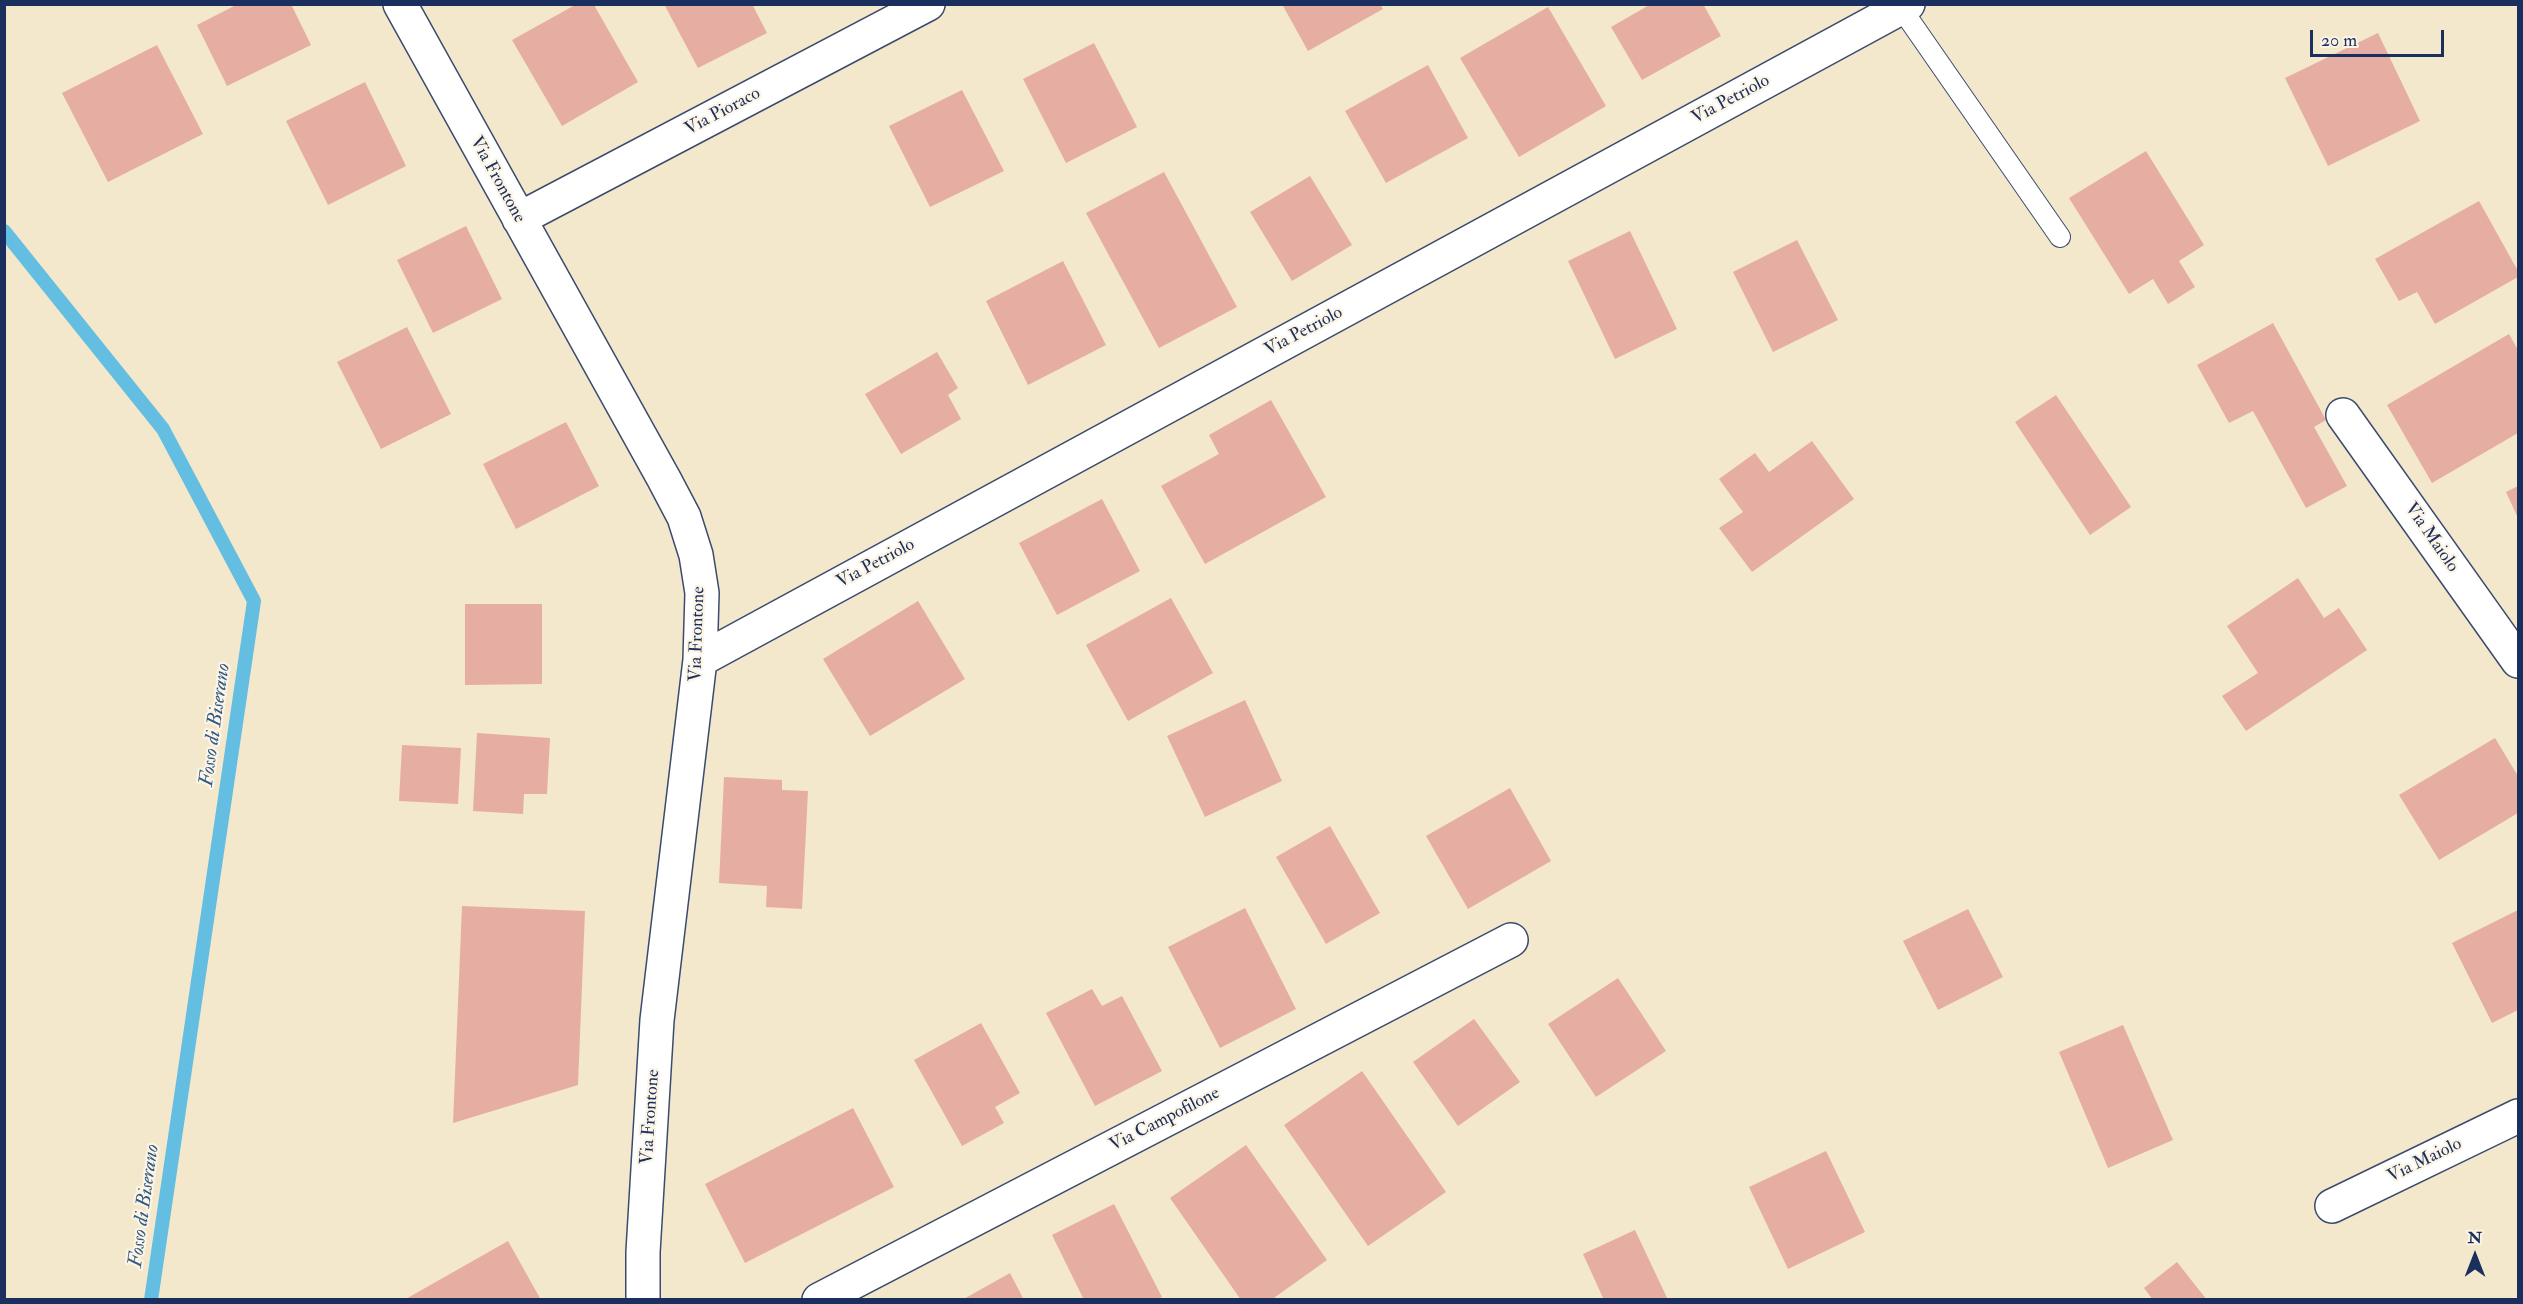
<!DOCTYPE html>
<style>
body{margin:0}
#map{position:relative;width:2523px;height:1304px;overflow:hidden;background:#f3e7cc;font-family:"IM FELL Double Pica",serif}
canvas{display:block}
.frame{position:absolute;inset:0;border:6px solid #1b2f5e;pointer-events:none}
.north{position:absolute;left:2445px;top:1226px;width:60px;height:60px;-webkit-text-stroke:4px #fcf5e5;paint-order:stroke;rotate:0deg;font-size:16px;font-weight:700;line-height:24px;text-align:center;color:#1b2f5e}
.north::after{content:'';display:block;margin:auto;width:21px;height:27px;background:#1b2f5e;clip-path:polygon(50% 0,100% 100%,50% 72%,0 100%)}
.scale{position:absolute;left:2310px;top:30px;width:134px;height:27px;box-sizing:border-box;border:3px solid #1b2f5e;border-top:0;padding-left:8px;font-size:18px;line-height:21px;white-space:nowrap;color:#1b2f5e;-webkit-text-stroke:4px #fcf5e5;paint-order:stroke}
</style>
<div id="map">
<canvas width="2523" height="1304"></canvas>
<div class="frame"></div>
<div class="north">N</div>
<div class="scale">20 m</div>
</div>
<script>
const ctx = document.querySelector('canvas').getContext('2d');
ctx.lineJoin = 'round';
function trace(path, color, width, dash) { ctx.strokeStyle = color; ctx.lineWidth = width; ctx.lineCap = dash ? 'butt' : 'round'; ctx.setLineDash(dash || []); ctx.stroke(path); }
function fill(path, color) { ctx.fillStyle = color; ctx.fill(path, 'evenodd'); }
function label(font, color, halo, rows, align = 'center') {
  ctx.font = font + ' "IM FELL Double Pica",serif'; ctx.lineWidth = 4.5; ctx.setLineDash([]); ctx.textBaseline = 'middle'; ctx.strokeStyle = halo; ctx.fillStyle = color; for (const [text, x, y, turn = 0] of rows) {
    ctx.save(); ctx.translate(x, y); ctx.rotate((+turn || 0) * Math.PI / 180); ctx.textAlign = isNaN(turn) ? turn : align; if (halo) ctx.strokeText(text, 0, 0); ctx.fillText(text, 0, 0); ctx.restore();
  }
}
const stream = new Path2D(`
 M4,231L163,429L254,601L151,1300`);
const building = new Path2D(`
 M238,4H291L311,45L227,86L197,25Z
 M664,4H752L767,33L698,68Z
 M1282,4H1380L1383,9L1308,51Z
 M1651,4H1703L1721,36L1642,80L1611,27Z
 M575,5H594L638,82L562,126L512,40Z
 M1548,7L1606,106L1519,157L1460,58Z
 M2378,33L2420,121L2328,166L2285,78Z
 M1094,43L1137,127L1066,163L1023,79Z
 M157,45L203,134L108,182L62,93Z
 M1428,65L1468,138L1386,183L1345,111Z
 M365,82L406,166L328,205L286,121Z
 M962,90L1004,171L930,207L889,126Z
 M2146,151L2204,245L2179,261L2195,287L2168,304L2153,279L2129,294L2069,198Z
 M1164,172L1237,307L1159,348L1086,213Z
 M1310,176L1352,245L1292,281L1250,212Z
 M2479,201L2518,271V277L2435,324L2417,292L2399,301L2375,259Z
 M466,226L502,299L433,333L397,260Z
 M1630,231L1677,329L1615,359L1568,261Z
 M1797,240L1838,320L1773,352L1733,272Z
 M1063,261L1106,345L1028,385L986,301Z
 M2273,323L2326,420L2314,427L2347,486L2306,508L2253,411L2229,423L2197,365Z
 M407,327L451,414L381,449L337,362Z
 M2509,334L2518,350V433L2432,483L2387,405Z
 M937,352L958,388L948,395L961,419L901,454L865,394Z
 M2056,395L2131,507L2090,535L2015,422Z
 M1271,400L1326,497L1205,564L1161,486L1219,454L1209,435Z
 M566,422L599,486L516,529L483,464Z
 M1812,441L1854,499L1752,572L1719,528L1743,512L1719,479L1755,453L1769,472Z
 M2518,486V518L2506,492Z
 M1102,499L1140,571L1057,615L1019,543Z
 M2298,578L2324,618L2339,608L2367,650L2246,731L2222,696L2258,673L2227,626Z
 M1171,598L1213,673L1128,721L1086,645Z
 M918,601L965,679L870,736L823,659Z
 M465,604H542V684L465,685Z
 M1245,700L1282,781L1205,817L1167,736Z
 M477,733L550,738L547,794H524L523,814L473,811Z
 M2495,738L2518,776V813L2439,860L2399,795Z
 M402,745L461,748L458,804L399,801Z
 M724,777L782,780V790L808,791L802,909L766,907L767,886L719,883Z
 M1510,788L1551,861L1468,909L1426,836Z
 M1330,826L1380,913L1326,944L1276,857Z
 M462,906L585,911L578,1085L453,1123Z
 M1245,908L1296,1009L1220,1048L1168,947Z
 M1968,909L2003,977L1938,1010L1903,941Z
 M2518,910V1010L2492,1023L2452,943Z
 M1618,978L1666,1051L1596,1097L1548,1024Z
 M1092,989L1102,1006L1122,996L1162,1071L1095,1106L1046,1013Z
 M1474,1019L1520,1082L1458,1126L1413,1062Z
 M981,1023L1020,1093L995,1107L1004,1123L962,1146L914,1060Z
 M2123,1025L2173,1140L2108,1168L2059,1052Z
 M1362,1071L1446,1192L1368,1246L1284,1125Z
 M853,1108L894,1187L745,1263L705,1184Z
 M1246,1145L1327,1260L1271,1300H1241L1170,1198Z
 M1826,1151L1865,1232L1788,1269L1749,1187Z
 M1114,1204L1162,1297L1157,1300H1084L1052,1235Z
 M1635,1230L1668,1300H1604L1583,1254Z
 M508,1241L541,1300H404Z
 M2177,1262L2207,1300H2153L2144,1288Z
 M1010,1273L1024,1300H962Z`);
const service = new Path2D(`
 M1901,8L2060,237`);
const minor = new Path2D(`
 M400,4L664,479L684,517L696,555L702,593L700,660L657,1020L643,1252V1300
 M519,219L928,4
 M2343,415L2518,661
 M700,660L1908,4
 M2332,1206L2518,1116
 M819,1300L1511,940`);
const streetNames = [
 ["Via Petriolo",1731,100,-28],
 ["Via Pioraco",723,112,-28],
 ["Via Frontone",497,180,61],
 ["Via Petriolo",1304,332,-28],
 ["Via Maiolo",2431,538,55],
 ["Via Petriolo",876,564,-28],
 ["Via Frontone",698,634,-88],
 ["Via Frontone",651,1117,-86],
 ["Via Campofilone",1165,1120,-27],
 ["Via Maiolo",2425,1161,-26]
];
const waterNames = [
 ["Fosso di Biserano",216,725,-82],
 ["Fosso di Biserano",145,1206,-82]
];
trace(stream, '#63bee1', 14);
fill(building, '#e6aea2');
trace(service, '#3b4b6e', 22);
trace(minor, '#3b4b6e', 36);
trace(service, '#fff', 20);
trace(minor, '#fff', 33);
label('18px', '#1b2f5e', '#fcf5e5', streetNames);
label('italic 20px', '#315a85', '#fcf5e5', waterNames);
</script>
